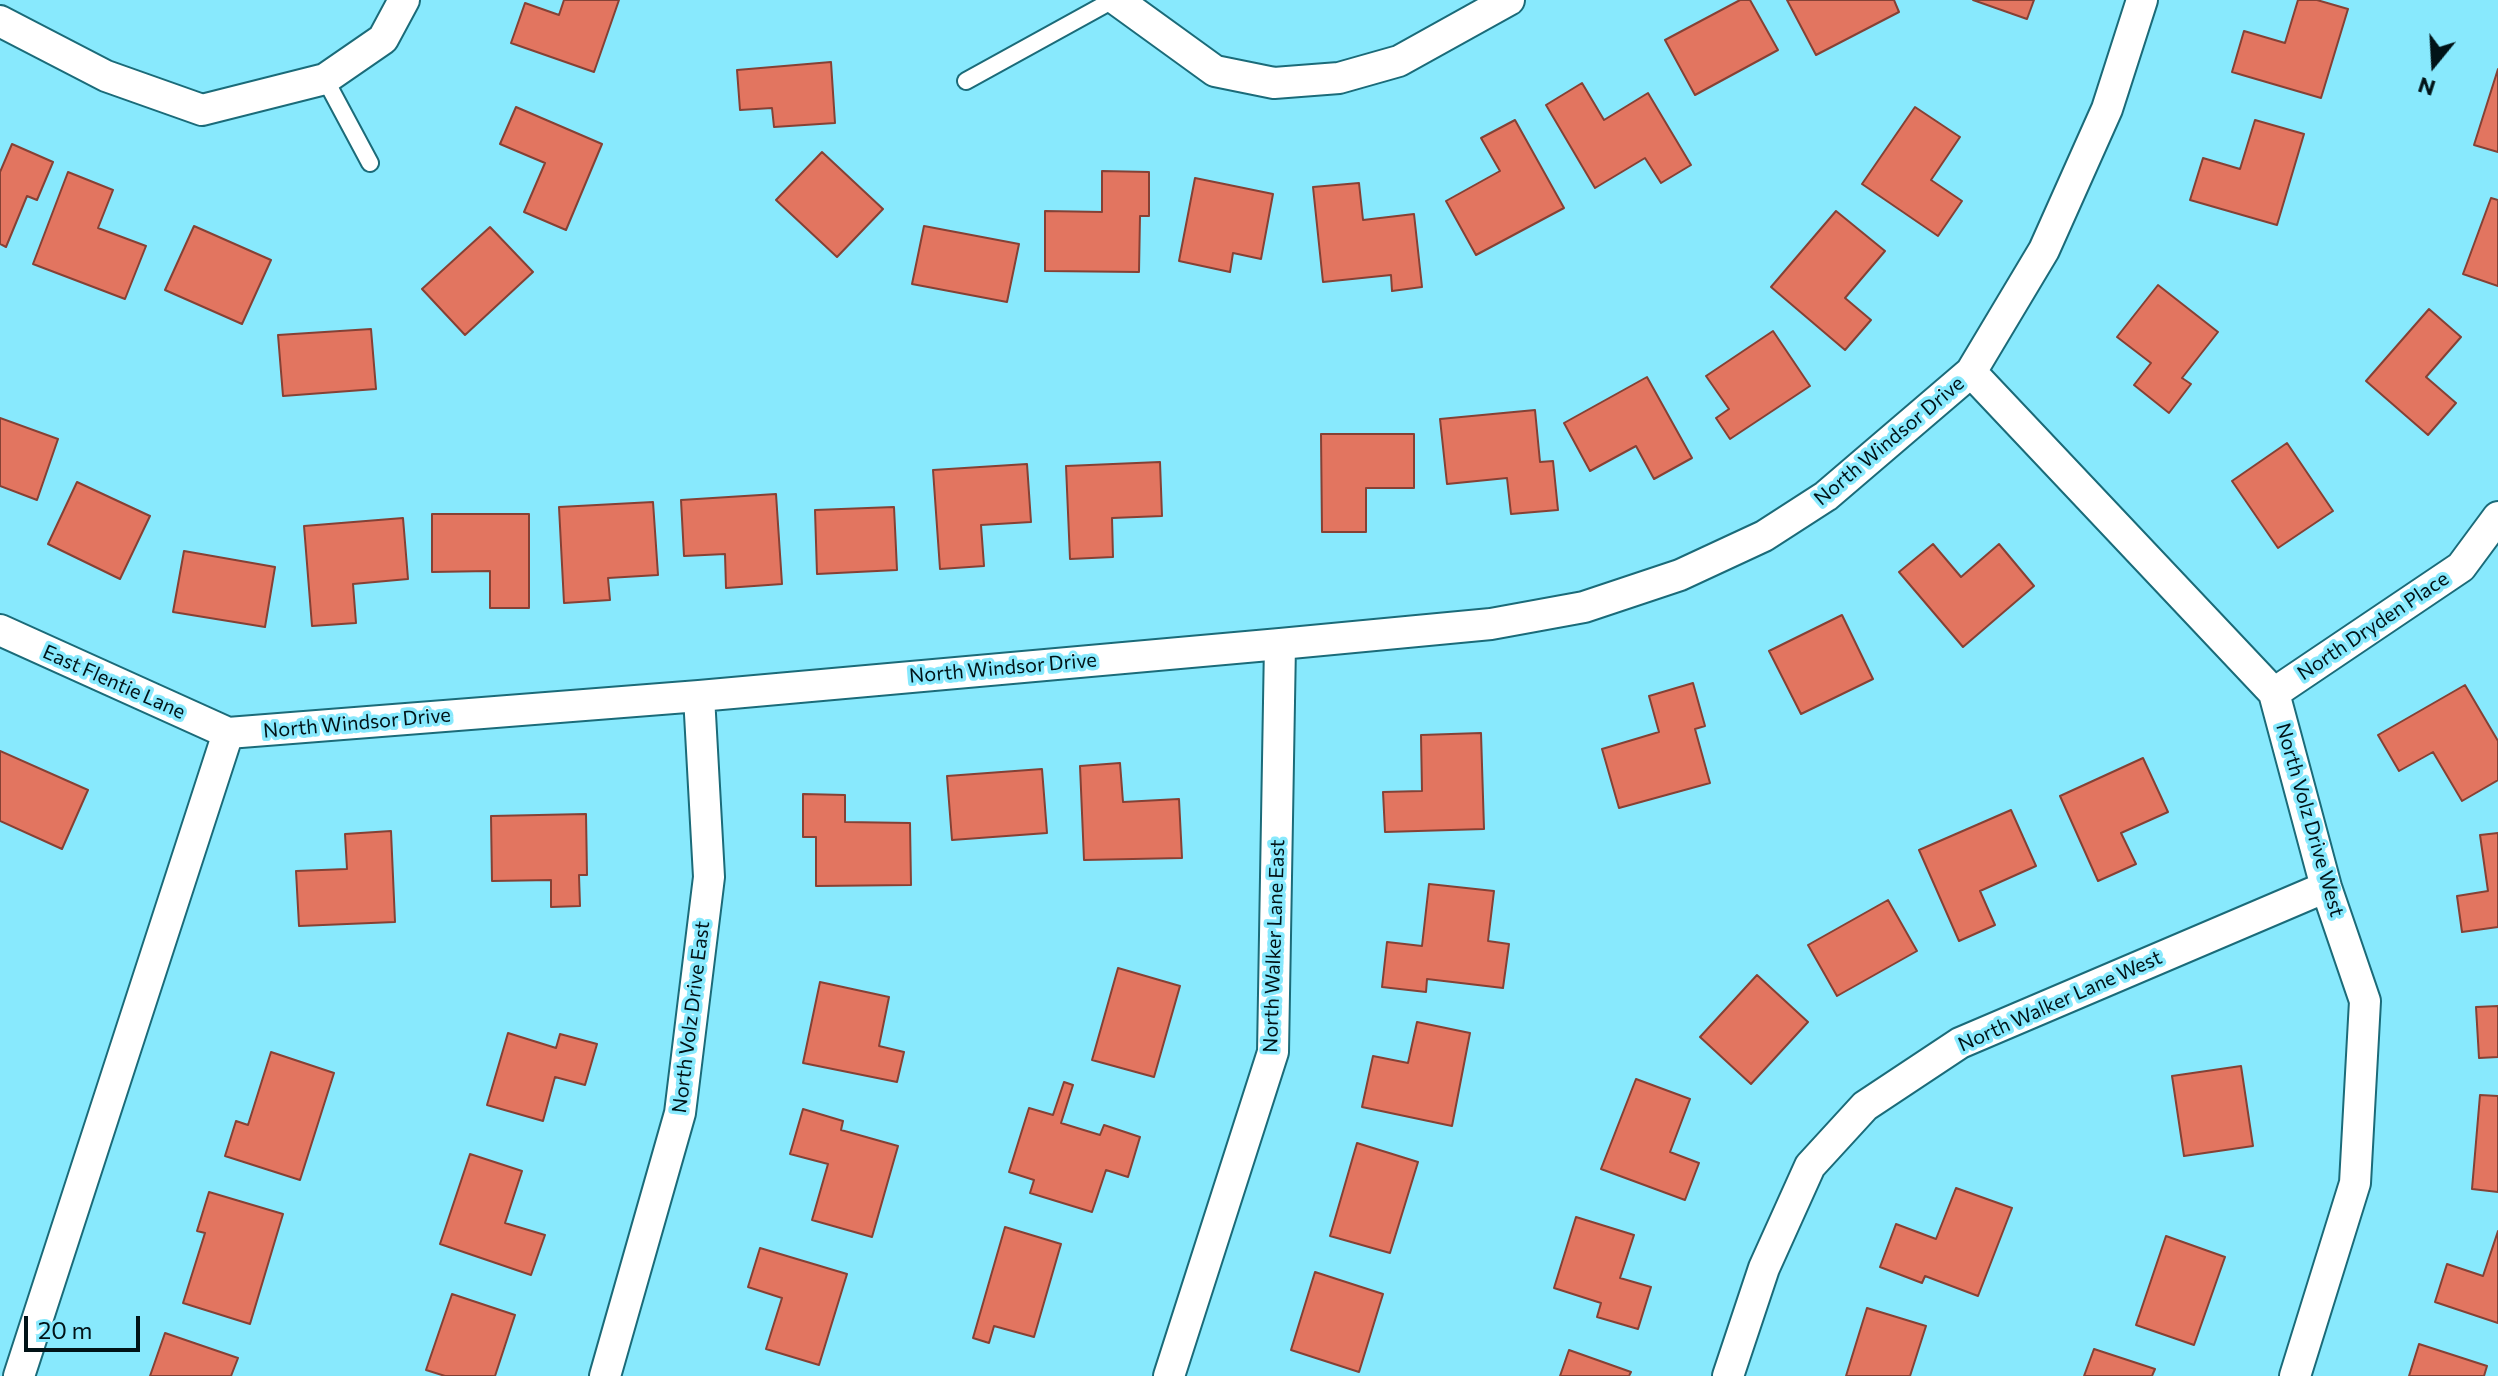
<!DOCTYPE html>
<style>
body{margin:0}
#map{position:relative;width:2498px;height:1376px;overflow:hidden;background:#88e9fd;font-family:Commissioner,sans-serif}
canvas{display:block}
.north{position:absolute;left:2394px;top:24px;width:80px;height:80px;-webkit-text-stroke:6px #88e9fd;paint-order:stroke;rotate:198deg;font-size:22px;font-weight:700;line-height:32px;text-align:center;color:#011317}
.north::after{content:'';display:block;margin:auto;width:28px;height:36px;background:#011317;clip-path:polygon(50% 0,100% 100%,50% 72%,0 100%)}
.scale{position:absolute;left:24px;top:1316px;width:116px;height:36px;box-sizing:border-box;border:4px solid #011317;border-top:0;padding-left:10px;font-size:24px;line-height:28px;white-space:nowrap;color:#011317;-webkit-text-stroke:6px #88e9fd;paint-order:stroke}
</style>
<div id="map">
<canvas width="2498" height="1376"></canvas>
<div class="north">N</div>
<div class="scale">20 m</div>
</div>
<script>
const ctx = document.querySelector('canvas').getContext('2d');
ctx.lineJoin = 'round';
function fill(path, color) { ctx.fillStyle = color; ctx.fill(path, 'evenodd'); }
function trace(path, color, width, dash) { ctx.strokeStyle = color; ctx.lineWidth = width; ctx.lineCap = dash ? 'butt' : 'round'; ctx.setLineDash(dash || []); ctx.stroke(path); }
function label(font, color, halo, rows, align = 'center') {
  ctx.font = font + ' Commissioner,sans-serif'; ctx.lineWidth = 7; ctx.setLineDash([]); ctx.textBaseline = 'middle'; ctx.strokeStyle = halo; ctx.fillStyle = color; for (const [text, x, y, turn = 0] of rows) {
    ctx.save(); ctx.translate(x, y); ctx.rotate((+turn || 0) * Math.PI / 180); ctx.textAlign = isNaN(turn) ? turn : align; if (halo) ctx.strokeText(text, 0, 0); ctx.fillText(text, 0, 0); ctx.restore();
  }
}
const building = new Path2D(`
 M564,0H619L594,72L511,43L525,3L559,15Z
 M1740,0H1750L1778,50L1695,95L1665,40Z
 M1787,0H1894L1899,12L1816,55Z
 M1973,0H2034L2027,19Z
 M2298,0H2317L2348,9L2321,98L2232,72L2244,31L2285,43Z
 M831,62L835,123L774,127L772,108L740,110L737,70Z
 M2498,69V152L2474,145Z
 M1582,83L1604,120L1648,93L1691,165L1661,183L1645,158L1595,188L1546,105Z
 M516,107L602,144L566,230L524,212L545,163L500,144Z
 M1915,107L1960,137L1931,180L1962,201L1938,236L1862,184Z
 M1515,120L1564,208L1476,255L1446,201L1500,171L1481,138Z
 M2255,120L2304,134L2277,225L2190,200L2203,158L2240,169Z
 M12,144L53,162L37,200L27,196L6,247L0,244V172Z
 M822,152L883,209L837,257L776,200Z
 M1102,171L1149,172V216H1140L1139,272L1045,271V211L1102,212Z
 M68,172L113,190L98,228L146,246L125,299L33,264Z
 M1195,178L1273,194L1261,259L1233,253L1230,272L1179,261Z
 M1359,183L1363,220L1414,214L1422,287L1392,291L1391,275L1323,282L1313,187Z
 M2491,198L2498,200V286L2463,274Z
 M1836,211L1885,251L1845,298L1871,320L1845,350L1771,287Z
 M194,226L271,260L242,324L165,290Z
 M924,226L1019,244L1007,302L912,284Z
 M490,227L533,272L465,335L422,289Z
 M2158,285L2218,332L2182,378L2191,384L2169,413L2134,385L2151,363L2117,337Z
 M2429,309L2461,337L2426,377L2456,403L2428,435L2366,381Z
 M371,329L376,389L283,396L278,335Z
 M1773,331L1810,386L1730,439L1716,418L1729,409L1706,376Z
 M1647,377L1692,458L1654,479L1636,446L1590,471L1564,423Z
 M1535,410L1540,462L1553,461L1558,510L1511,514L1507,478L1447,484L1440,419Z
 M0,418L58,439L37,500L0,486Z
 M1321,434H1414V488H1366V532H1322Z
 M2287,443L2333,511L2278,548L2232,481Z
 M1160,462L1162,516L1112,518L1113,557L1070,559L1066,466Z
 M1027,464L1031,522L981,525L984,566L940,569L933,470Z
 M77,482L150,516L120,579L48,544Z
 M776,494L782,584L726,588L725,554L684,556L681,500Z
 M653,502L658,575L608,578L610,600L564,603L559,507Z
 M894,507L897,570L817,574L815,510Z
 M432,514H529V608H490V571L432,572Z
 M403,518L408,579L353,584L356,623L312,626L304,526Z
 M1933,544L1961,577L1999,544L2034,586L1963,647L1899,572Z
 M184,551L275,567L265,627L173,612Z
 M1842,615L1873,679L1801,714L1769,651Z
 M1693,683L1705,726L1695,729L1710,783L1619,808L1602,749L1659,732L1649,696Z
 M2465,685L2498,741V780L2462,801L2433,752L2399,771L2378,735Z
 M1481,733L1484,829L1385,832L1383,792L1422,791L1421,735Z
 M0,751L88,790L62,849L0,821Z
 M2143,758L2168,812L2121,833L2136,864L2098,881L2060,796Z
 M1120,763L1123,802L1179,799L1182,858L1084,860L1080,766Z
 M1042,769L1047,833L952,840L947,776Z
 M803,794L845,795V822L910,823L911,885L816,886V837H803Z
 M2011,810L2036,866L1980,891L1995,925L1959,941L1919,850Z
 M586,814L587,875H579L580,906L551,907V880L492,881L491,816Z
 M391,831L395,922L299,926L296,871L347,869L345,834Z
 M2498,833V927L2462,932L2457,896L2488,891L2480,835Z
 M1429,884L1494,891L1488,941L1509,944L1503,988L1427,979L1426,992L1382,987L1387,942L1422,946Z
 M1888,900L1917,951L1837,996L1808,945Z
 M1118,968L1180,986L1154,1077L1092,1060Z
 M1757,975L1808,1022L1751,1084L1700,1037Z
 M820,982L889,997L879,1046L904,1052L897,1082L803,1063Z
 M2498,1006V1057L2479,1058L2476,1007Z
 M1417,1022L1470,1033L1452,1126L1362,1107L1373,1056L1408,1063Z
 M508,1033L556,1048L560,1034L597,1044L585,1085L555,1077L543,1121L487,1105Z
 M271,1052L334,1073L300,1180L225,1156L236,1121L248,1125Z
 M2241,1066L2253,1146L2184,1156L2172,1076Z
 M1636,1079L1690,1099L1670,1152L1699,1163L1685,1200L1601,1169Z
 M1064,1082L1073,1085L1061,1123L1100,1135L1104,1125L1140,1137L1128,1177L1106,1170L1092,1212L1030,1193L1034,1180L1009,1172L1029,1108L1053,1115Z
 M2480,1095L2498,1096V1192L2472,1189Z
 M803,1109L843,1121L841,1130L898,1146L872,1237L812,1220L828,1164L790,1154Z
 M1357,1143L1418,1162L1390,1253L1330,1236Z
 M470,1154L522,1171L505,1223L545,1235L531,1275L440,1244Z
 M1956,1188L2012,1208L1978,1296L1925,1276L1922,1283L1880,1267L1896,1224L1936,1239Z
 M209,1192L283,1214L250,1324L183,1303L205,1233L197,1231Z
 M1576,1217L1634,1235L1620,1278L1651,1287L1638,1329L1597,1317L1601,1303L1554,1288Z
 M1005,1227L1061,1244L1034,1337L994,1326L989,1343L973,1338Z
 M2498,1231V1323L2435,1302L2447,1264L2483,1276Z
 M2166,1236L2225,1257L2194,1345L2136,1325Z
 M760,1248L847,1274L819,1365L766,1349L782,1298L748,1287Z
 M1315,1272L1383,1294L1359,1372L1291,1350Z
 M452,1294L515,1315L495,1376H445L426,1370Z
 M1867,1308L1926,1326L1910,1376H1846Z
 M165,1333L238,1358L231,1376H150Z
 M2419,1344L2487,1366L2484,1376H2409Z
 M2094,1349L2155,1369L2152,1376H2084Z
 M1569,1350L1631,1372L1629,1376H1560Z`);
const service = new Path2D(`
 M325,79L370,163
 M966,81L1113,0`);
const minor = new Path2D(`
 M1117,0L1215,71L1274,83L1339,78L1399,61L1509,0
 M0,21L106,76L202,110L325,79L383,39L404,0
 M1971,372L2274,693L2326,887L2365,1001L2355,1183L2295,1376
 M0,630L228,733L699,696L1280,644L1491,624L1584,607L1680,575L1764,536L1826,496L1971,372L2044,250L2107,109L2142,0
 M2274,693L2461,567L2498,517
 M19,1376L228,733
 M605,1376L680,1113L709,877L699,696
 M1169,1376L1273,1052L1280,644
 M1728,1376L1764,1268L1810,1166L1865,1106L1960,1043L2326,887`);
const streetNames = [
 ["North Windsor Drive",1889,441,-40],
 ["North Dryden Place",2373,626,-34],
 ["North Windsor Drive",1003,668,-5],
 ["East Flentie Lane",114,682,24],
 ["North Windsor Drive",357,723,-5],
 ["North Volz Drive West",2310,820,74],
 ["North Walker Lane East",1274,946,-88],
 ["North Walker Lane West",2060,1001,-24],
 ["North Volz Drive East",691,1017,-83]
];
fill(building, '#e27560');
trace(building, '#854135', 2);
trace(service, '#1b6b79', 20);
trace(minor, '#1b6b79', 34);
trace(service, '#fff', 16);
trace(minor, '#fff', 30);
label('20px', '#011317', '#88e9fd', streetNames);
</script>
